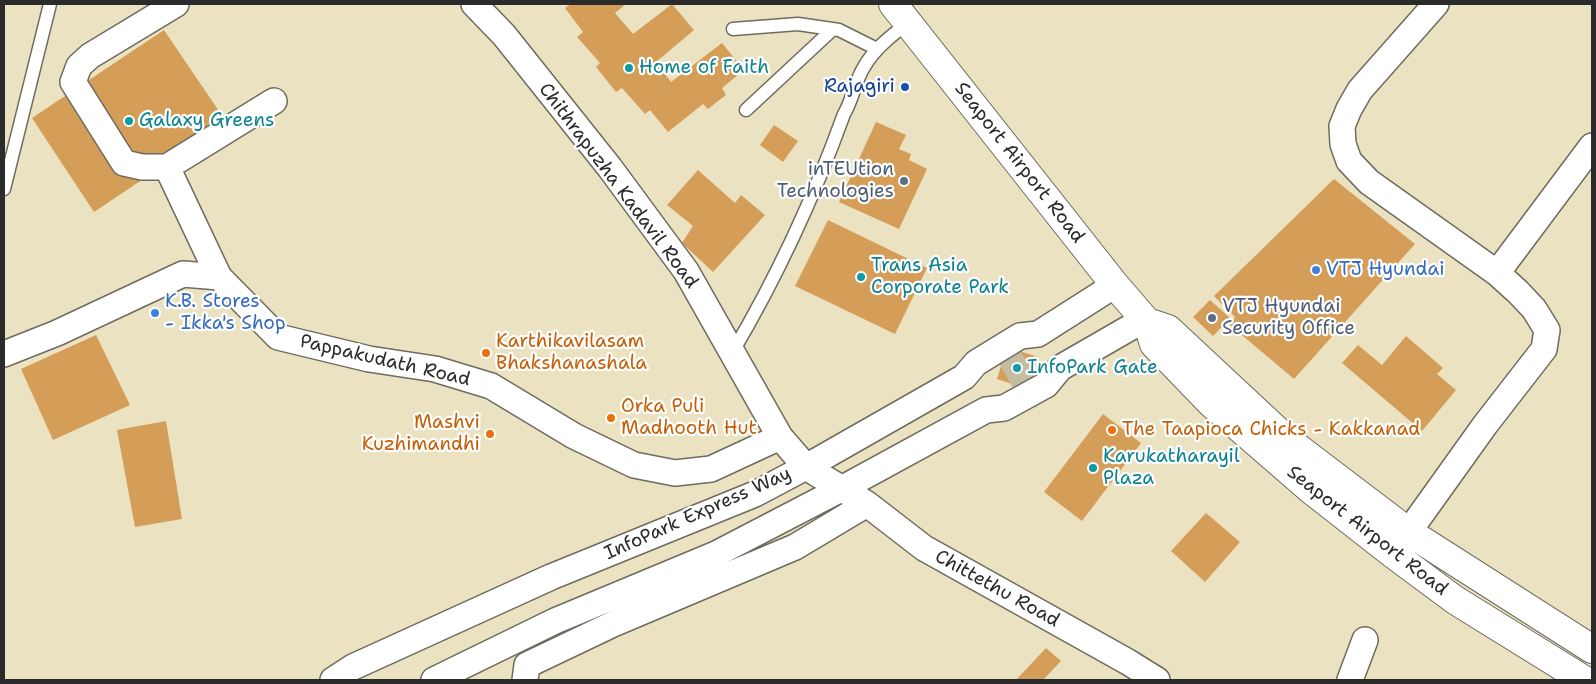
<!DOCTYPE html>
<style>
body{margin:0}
#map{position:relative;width:1596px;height:684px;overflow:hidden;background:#eae2c0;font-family:"Shantell Sans",sans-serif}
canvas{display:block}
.frame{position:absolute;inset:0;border:5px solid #2b2b2b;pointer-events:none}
</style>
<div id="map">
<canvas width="1596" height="684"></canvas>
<div class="frame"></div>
</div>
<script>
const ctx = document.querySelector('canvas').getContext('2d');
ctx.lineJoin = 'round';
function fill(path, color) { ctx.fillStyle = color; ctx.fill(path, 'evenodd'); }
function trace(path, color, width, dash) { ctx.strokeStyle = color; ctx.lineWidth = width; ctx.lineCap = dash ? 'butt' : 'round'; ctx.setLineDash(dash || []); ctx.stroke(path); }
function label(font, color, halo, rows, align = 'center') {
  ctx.font = font + ' "Shantell Sans",sans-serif'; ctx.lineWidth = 4.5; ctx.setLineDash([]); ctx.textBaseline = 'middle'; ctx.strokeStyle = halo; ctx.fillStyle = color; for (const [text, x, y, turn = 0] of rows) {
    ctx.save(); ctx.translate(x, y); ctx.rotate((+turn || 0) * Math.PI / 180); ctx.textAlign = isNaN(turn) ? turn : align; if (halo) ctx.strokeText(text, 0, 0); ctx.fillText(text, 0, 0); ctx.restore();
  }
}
const building = new Path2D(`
 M571,4H626L615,13L633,34L672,4L694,30L656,62L671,82L722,43L744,70L722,88L726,95L708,109L703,104L668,132L650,110L645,114L622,88L616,92L596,67L600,63L577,37L583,32L565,8Z
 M164,30L227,123L94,212L32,118Z
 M876,122L906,135L899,149L911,154L909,160L927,169L899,229L839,202Z
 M774,125L798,141L783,162L760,145Z
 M698,170L735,203L741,195L765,215L713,272L682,243L693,226L667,205Z
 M1334,179L1415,244L1294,379L1230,325L1235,317L1214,296Z
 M828,220L927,268L895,334L795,286Z
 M1210,300L1230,318L1213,336L1193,317Z
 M96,335L130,405L53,440L21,369Z
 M1406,336L1443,368L1437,374L1456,390L1422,431L1342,363L1358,345L1382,365Z
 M1007,347L1038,357L1028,389L997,379Z
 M1103,414L1141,443L1082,521L1044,492Z
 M166,421L182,519L135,527L117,430Z
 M1206,513L1240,542L1205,582L1171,551Z
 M1046,648L1061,661L1043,680H1016Z`);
const streetTunnel = new Path2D(`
 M1000,365L1027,350
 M1012,386L1038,371`);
const lane = new Path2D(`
 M733,29L798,24L839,30L877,49
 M746,110L833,29
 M4,189L50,4
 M732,353C777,277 814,197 844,114C853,99 855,81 864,67C874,49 892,35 908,23`);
const street = new Path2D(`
 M176,4L90,56L79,66L73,82L124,163L142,167H167L219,277
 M474,4L504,35L610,168L686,271L780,437L806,467L867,504L924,548L1128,662L1157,680
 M167,167L274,101
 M1497,273L1592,146
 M4,354L57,333L183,274L219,277L278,337L369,359L435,369L491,386L574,436L634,465L675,473L711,469L780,437
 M1397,548L1485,425L1544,349L1547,330L1534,309L1518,292L1497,273L1369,182L1349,161L1343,144L1342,126L1349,109L1360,90L1436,4
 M333,680L353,667L551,577L755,494L806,467L964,377L976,363L1020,336L1038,334L1115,285
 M434,680L555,621L716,554L843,488L986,410L1004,408L1046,385L1060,368L1145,319
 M525,680L527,665L613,624L795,547L867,504
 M1350,680L1365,640`);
const primary = new Path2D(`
 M893,4L1115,285L1147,322L1154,344L1212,404L1310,489L1393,554L1455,600L1584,680
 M1147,322L1168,329L1286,439L1407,531L1592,649`);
const markers = [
 [629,68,5,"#0f9aa8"],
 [905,87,5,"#1a4fb4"],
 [129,121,5,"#0f9aa8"],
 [904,181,5,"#5c6f8a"],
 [1316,270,5,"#3f7fe0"],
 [861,277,5,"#0f9aa8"],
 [155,313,5,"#3f7fe0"],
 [1212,318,5,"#5c6f8a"],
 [486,353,5,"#e8710a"],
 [1017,368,5,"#0f9aa8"],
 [611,418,5,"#e8710a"],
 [1112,430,5,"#e8710a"],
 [490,434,5,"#e8710a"],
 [1093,468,5,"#0f9aa8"]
];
const cultureNames = [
 ["Home of Faith",639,68],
 ["Galaxy Greens",139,121],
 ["Trans Asia",871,266],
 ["Corporate Park",871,288],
 ["InfoPark Gate",1027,368],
 ["Karukatharayil",1103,457],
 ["Plaza",1103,479]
];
const transitNames = [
 ["Rajagiri",895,87]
];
const streetNames = [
 ["Seaport Airport Road",1019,163,52],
 ["Chithrapuzha Kadavil Road",618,186,53],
 ["Pappakudath Road",385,361,13],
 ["InfoPark Express Way",698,514,-24],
 ["Seaport Airport Road",1367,531,38],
 ["Chittethu Road",997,589,29]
];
const serviceNames = [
 ["inTEUtion",894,170],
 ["Technologies",894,192],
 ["VTJ Hyundai",1222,307,"left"],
 ["Security Office",1222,329,"left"]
];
const shopNames = [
 ["VTJ Hyundai",1326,270],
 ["K.B. Stores",165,302],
 ["- Ikka's Shop",165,324]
];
const foodNames = [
 ["Karthikavilasam",496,342],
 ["Bhakshanashala",496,364],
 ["Orka Puli",621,407],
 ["Madhooth Hut",621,429],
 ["Mashvi",480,423,"right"],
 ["Kuzhimandhi",480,445,"right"],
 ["The Taapioca Chicks - Kakkanad",1122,430]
];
fill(building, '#d59e58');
trace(streetTunnel, '#c4bda2', 25, [25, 12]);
trace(lane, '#6e6b5f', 15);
trace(street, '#6e6b5f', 28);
trace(primary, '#6e6b5f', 30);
trace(lane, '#fff', 12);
trace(street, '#fff', 25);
trace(primary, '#fff', 28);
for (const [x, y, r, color] of markers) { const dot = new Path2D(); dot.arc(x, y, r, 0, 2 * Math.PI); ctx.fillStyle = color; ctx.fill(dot); trace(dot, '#fff', 2); }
label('19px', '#0d838f', '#fff', cultureNames, 'left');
label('19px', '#164399', '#fff', transitNames, 'right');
label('19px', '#2b2b2b', '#fff', streetNames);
label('19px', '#4e5e75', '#fff', serviceNames, 'right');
label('19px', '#366cbe', '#fff', shopNames, 'left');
label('19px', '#c56008', '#fff', foodNames, 'left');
</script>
